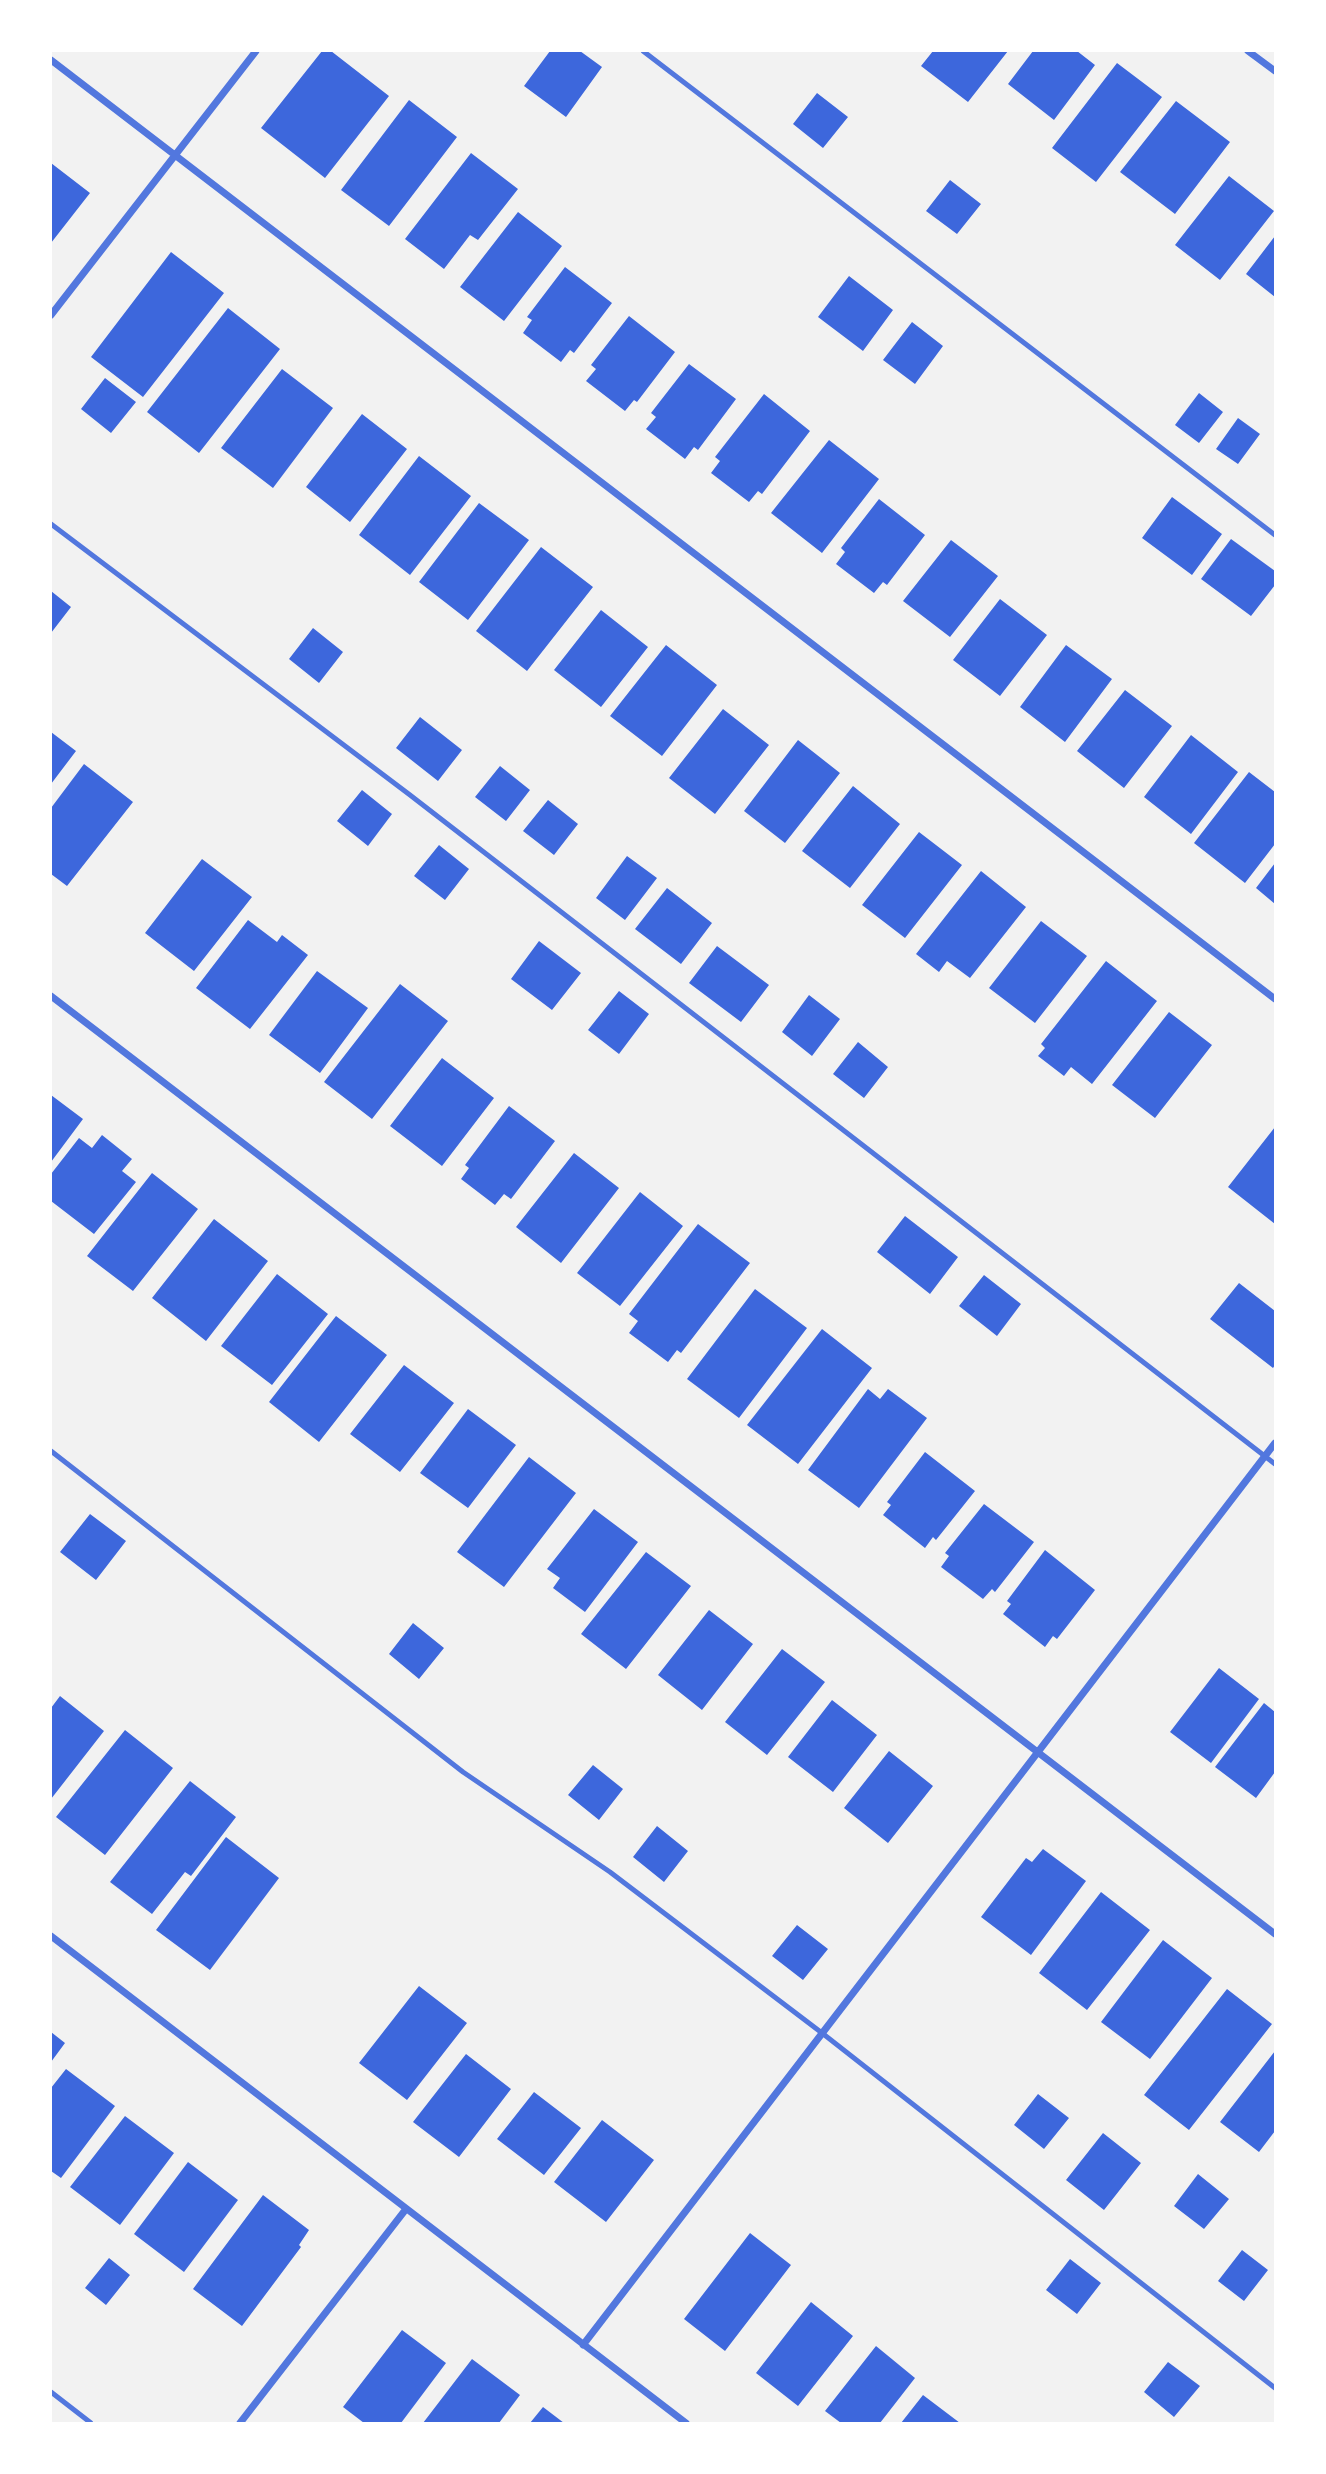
<!DOCTYPE html>
<style>
body{margin:0}
#map{position:relative;width:1326px;height:2474px;overflow:hidden;background:#f2f2f2;font-family:Quicksand,sans-serif}
canvas{display:block}
.frame{position:absolute;inset:0;border:52px solid #fff;pointer-events:none}
</style>
<div id="map">
<canvas width="1326" height="2474"></canvas>
<div class="frame"></div>
</div>
<script>
const ctx = document.querySelector('canvas').getContext('2d');
ctx.lineJoin = 'round';
function fill(path, color) { ctx.fillStyle = color; ctx.fill(path, 'evenodd'); }
function trace(path, color, width, dash) { ctx.strokeStyle = color; ctx.lineWidth = width; ctx.lineCap = dash ? 'butt' : 'round'; ctx.setLineDash(dash || []); ctx.stroke(path); }
const building = new Path2D(`
 M322,51H331L389,96L325,178L261,128Z
 M550,51H580L602,67L566,117L524,86Z
 M933,51H1008L968,102L921,66Z
 M1033,51H1077L1095,65L1054,120L1008,84Z
 M1117,63L1162,97L1096,182L1052,148Z
 M817,93L848,117L823,148L793,124Z
 M409,100L457,137L389,226L341,190Z
 M1176,101L1230,142L1175,214L1120,172Z
 M471,153L518,189L478,240L470,235L444,269L405,239Z
 M51,163L90,193L51,243Z
 M1229,176L1274,211L1220,280L1175,245Z
 M950,180L981,204L957,234L926,211Z
 M518,212L562,246L504,321L460,287Z
 M1275,236V297L1246,274Z
 M171,252L224,293L143,397L91,357Z
 M565,267L612,303L574,353L570,350L561,362L523,333L532,320L527,317Z
 M849,276L893,310L863,351L818,317Z
 M228,308L280,349L199,453L147,412Z
 M629,316L675,352L637,402L634,400L625,411L586,381L596,369L591,365Z
 M912,322L943,346L915,384L883,360Z
 M689,364L736,399L698,450L694,447L685,459L646,429L656,417L651,413Z
 M282,369L333,408L273,488L221,448Z
 M105,378L136,402L111,433L81,409Z
 M1199,393L1223,412L1199,443L1175,425Z
 M764,394L810,431L762,494L758,491L749,502L711,473L720,461L715,457Z
 M362,414L407,449L350,522L306,487Z
 M1238,418L1260,434L1238,464L1216,449Z
 M829,440L879,479L822,553L771,513Z
 M419,456L471,496L410,575L359,535Z
 M1172,497L1222,534L1192,575L1142,538Z
 M879,499L925,535L887,585L883,582L874,593L836,564L845,552L841,548Z
 M479,503L529,540L468,620L419,582Z
 M1231,539L1275,571V585L1251,616L1201,579Z
 M951,540L998,576L950,637L903,601Z
 M541,547L593,587L527,671L476,631Z
 M51,591L71,607L51,633Z
 M1000,599L1047,635L1000,696L953,660Z
 M601,610L648,647L601,707L554,670Z
 M313,628L343,652L319,683L289,659Z
 M666,645L717,685L662,756L610,716Z
 M1066,645L1112,679L1065,742L1020,707Z
 M1125,690L1172,726L1124,788L1077,751Z
 M723,709L769,745L715,814L669,778Z
 M420,717L462,750L438,781L396,748Z
 M51,732L76,751L51,784Z
 M1191,735L1238,772L1191,834L1144,797Z
 M798,740L840,773L785,843L744,811Z
 M84,764L133,802L67,886L51,874V808Z
 M500,766L530,790L506,821L475,797Z
 M1249,772L1275,792V844L1245,883L1194,843Z
 M853,786L900,824L850,888L802,851Z
 M362,790L392,814L368,846L337,821Z
 M548,800L578,824L554,855L523,831Z
 M919,832L962,865L905,938L862,905Z
 M439,845L469,869L445,900L414,876Z
 M627,856L657,878L625,920L596,898Z
 M202,859L252,897L194,971L145,933Z
 M1275,863V904L1256,888Z
 M981,871L1026,907L970,978L947,961L939,972L916,954Z
 M667,888L712,923L681,964L635,929Z
 M248,920L277,942L282,935L308,955L250,1029L196,988Z
 M1041,921L1087,956L1035,1023L989,988Z
 M539,941L581,973L552,1010L511,979Z
 M717,946L769,985L741,1022L689,983Z
 M1106,961L1157,1001L1092,1084L1071,1067L1064,1076L1038,1056L1045,1048L1041,1044Z
 M317,971L368,1008L320,1073L269,1035Z
 M400,984L448,1021L372,1119L324,1082Z
 M619,991L649,1014L619,1054L588,1030Z
 M809,995L840,1019L812,1056L782,1032Z
 M1169,1012L1212,1045L1155,1118L1112,1085Z
 M858,1042L888,1067L864,1098L833,1074Z
 M442,1058L494,1098L442,1166L390,1126Z
 M51,1095L83,1119L51,1162Z
 M509,1106L555,1141L511,1199L504,1194L495,1205L461,1179L469,1168L465,1165Z
 M1275,1127V1224L1228,1187Z
 M102,1135L132,1159L122,1171L136,1182L94,1234L51,1201V1174L79,1138L92,1148Z
 M574,1153L619,1188L561,1263L516,1227Z
 M152,1173L198,1209L133,1291L87,1256Z
 M640,1192L683,1226L620,1306L577,1273Z
 M905,1216L958,1257L930,1294L877,1252Z
 M214,1219L268,1261L206,1341L152,1298Z
 M698,1224L750,1263L681,1353L677,1350L668,1362L629,1333L638,1321L629,1314Z
 M277,1274L328,1314L272,1385L221,1346Z
 M984,1275L1021,1304L997,1336L959,1306Z
 M1239,1283L1275,1311V1365L1273,1368L1210,1319Z
 M755,1289L807,1328L739,1418L687,1379Z
 M336,1316L387,1355L319,1442L269,1402Z
 M822,1329L872,1368L798,1464L747,1425Z
 M404,1365L454,1403L400,1472L350,1434Z
 M868,1389L880,1399L888,1389L927,1418L859,1508L808,1470Z
 M468,1409L516,1445L468,1508L420,1473Z
 M925,1452L975,1491L936,1540L933,1537L925,1548L883,1515L891,1505L887,1502Z
 M529,1457L576,1493L504,1587L457,1552Z
 M984,1504L1034,1542L995,1592L992,1589L983,1599L941,1567L949,1556L945,1553Z
 M594,1509L638,1542L585,1612L553,1588L560,1578L547,1569Z
 M90,1514L126,1541L96,1580L60,1552Z
 M1045,1550L1095,1590L1057,1639L1053,1636L1045,1647L1003,1614L1011,1604L1007,1601Z
 M646,1552L691,1586L626,1669L581,1634Z
 M709,1610L753,1644L702,1710L658,1675Z
 M413,1623L444,1648L419,1679L389,1654Z
 M782,1649L825,1682L767,1755L725,1722Z
 M1219,1668L1259,1699L1211,1763L1170,1732Z
 M60,1696L104,1731L51,1799V1708Z
 M832,1700L877,1735L833,1792L788,1757Z
 M1264,1703L1275,1712V1772L1256,1798L1215,1767Z
 M125,1730L173,1768L105,1855L56,1817Z
 M889,1751L933,1786L888,1843L844,1808Z
 M593,1765L623,1789L599,1820L568,1795Z
 M190,1781L236,1817L191,1876L185,1872L152,1914L110,1882Z
 M657,1826L688,1851L664,1882L633,1857Z
 M226,1837L279,1878L210,1970L156,1930Z
 M1043,1849L1086,1881L1031,1955L981,1917L1026,1858L1032,1862Z
 M1101,1892L1150,1930L1087,2010L1039,1973Z
 M797,1925L828,1949L803,1980L772,1956Z
 M1163,1940L1212,1978L1150,2059L1101,2022Z
 M419,1986L467,2023L407,2100L359,2063Z
 M1227,1989L1272,2024L1189,2130L1144,2095Z
 M51,2032L65,2043L51,2062Z
 M1275,2051V2131L1259,2152L1220,2122Z
 M466,2054L511,2089L459,2157L413,2122Z
 M66,2069L115,2106L61,2178L51,2171V2088Z
 M534,2092L581,2128L544,2175L497,2139Z
 M1038,2094L1069,2118L1044,2149L1014,2125Z
 M125,2116L174,2153L120,2225L70,2187Z
 M602,2120L654,2160L606,2222L554,2182Z
 M1103,2133L1141,2163L1104,2210L1066,2180Z
 M188,2162L238,2200L184,2272L134,2234Z
 M1198,2174L1229,2199L1204,2229L1174,2206Z
 M263,2195L309,2230L299,2245L301,2247L242,2326L193,2289Z
 M750,2233L791,2265L725,2351L684,2319Z
 M1242,2250L1268,2270L1244,2301L1218,2281Z
 M109,2258L130,2275L106,2305L85,2288Z
 M1070,2259L1101,2283L1077,2314L1046,2290Z
 M811,2302L853,2336L798,2406L756,2373Z
 M402,2330L446,2363L401,2423H364L343,2407Z
 M876,2346L915,2378L880,2423H841L825,2411Z
 M472,2359L520,2395L499,2423H423Z
 M1168,2362L1200,2386L1174,2417L1144,2392Z
 M923,2395L960,2423H901Z
 M543,2407L564,2423H530Z`);
const service = new Path2D(`
 M643,51L1275,535
 M51,524L410,795L1275,1464
 M51,1451L463,1772L610,1872L822,2033L1275,2388
 M51,2392L91,2423`);
const minor = new Path2D(`
 M1248,51L1275,71
 M51,60L1275,999
 M51,315L256,51
 M51,996L1275,1934
 M51,1936L686,2423
 M583,2345L1275,1443
 M240,2423L406,2209`);
fill(building, '#3d67dc');
trace(service, '#5277de', 5);
trace(minor, '#5277de', 7);
</script>
